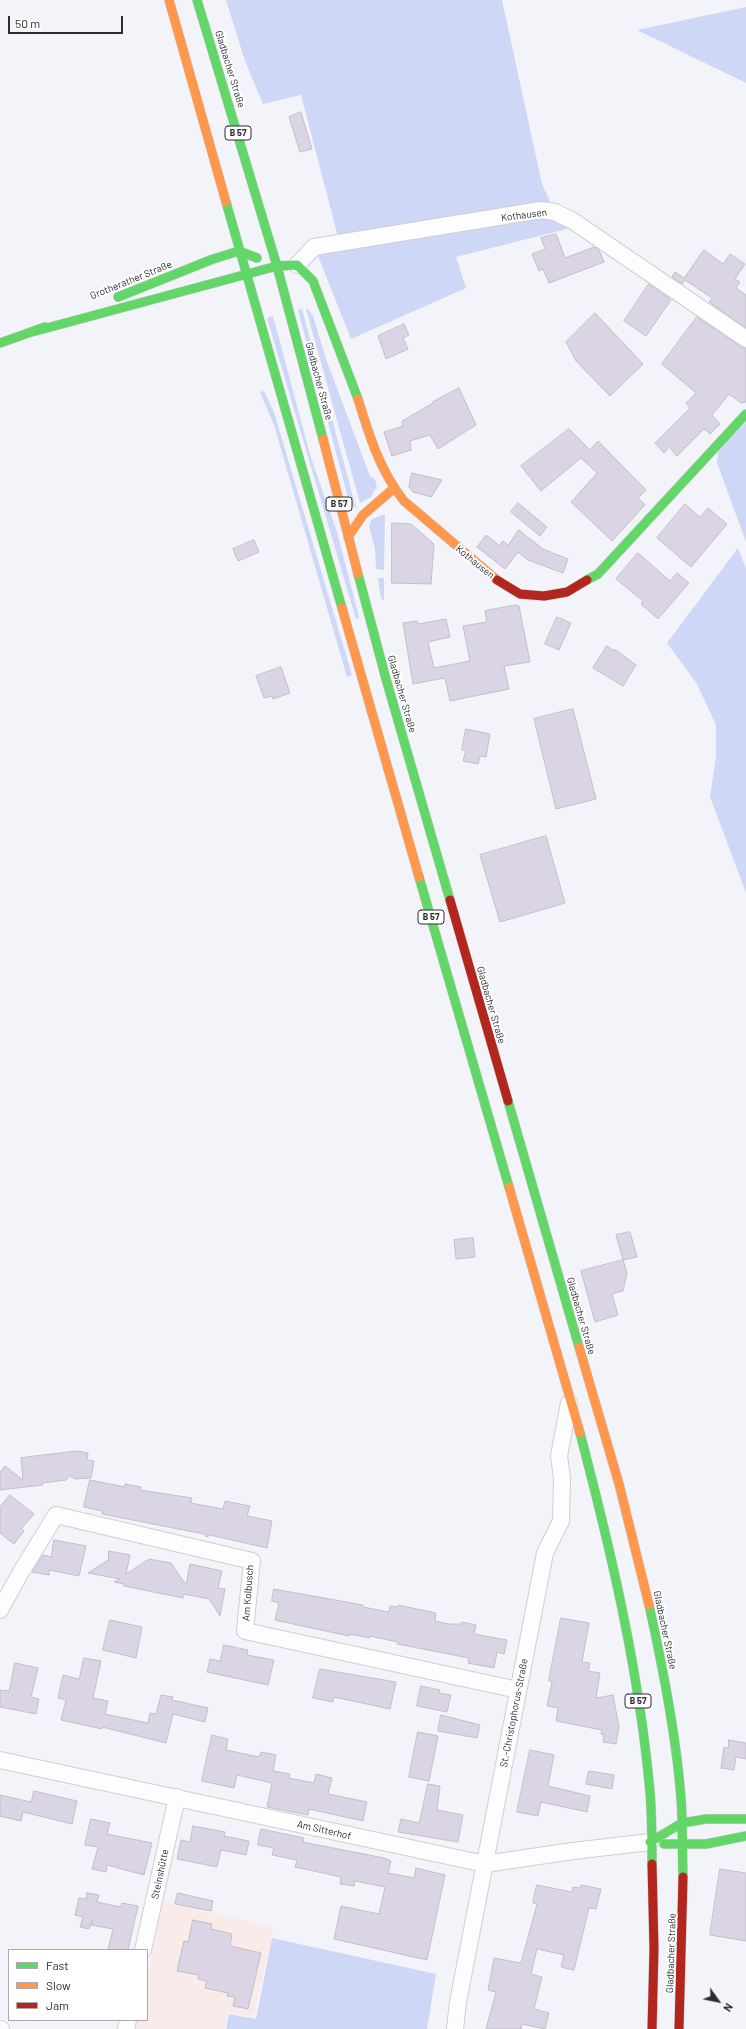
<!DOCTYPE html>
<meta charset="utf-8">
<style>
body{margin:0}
#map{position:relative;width:746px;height:2029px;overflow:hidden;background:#f3f4fa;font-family:Barlow,sans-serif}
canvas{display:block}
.legend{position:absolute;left:8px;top:1949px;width:140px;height:72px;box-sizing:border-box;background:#fff;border:1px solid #ababad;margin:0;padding:5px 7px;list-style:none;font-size:12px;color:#2c2d31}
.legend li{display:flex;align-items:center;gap:8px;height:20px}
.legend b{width:20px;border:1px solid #ababad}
.north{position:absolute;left:698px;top:1981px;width:40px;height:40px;-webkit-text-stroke:3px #fff;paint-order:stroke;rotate:123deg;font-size:11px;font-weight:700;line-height:16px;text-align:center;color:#2c2d31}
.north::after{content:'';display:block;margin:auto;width:14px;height:18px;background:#2c2d31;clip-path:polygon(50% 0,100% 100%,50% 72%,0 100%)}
.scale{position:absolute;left:8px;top:16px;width:115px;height:18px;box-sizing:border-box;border:2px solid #2c2d31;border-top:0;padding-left:5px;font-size:12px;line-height:14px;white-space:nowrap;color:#2c2d31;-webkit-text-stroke:3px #fff;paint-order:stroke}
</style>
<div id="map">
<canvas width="746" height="2029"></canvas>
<ul class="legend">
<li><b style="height:5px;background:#63d668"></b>Fast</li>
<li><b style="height:5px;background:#ff974d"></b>Slow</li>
<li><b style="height:5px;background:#b3261e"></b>Jam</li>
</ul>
<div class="north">N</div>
<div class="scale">50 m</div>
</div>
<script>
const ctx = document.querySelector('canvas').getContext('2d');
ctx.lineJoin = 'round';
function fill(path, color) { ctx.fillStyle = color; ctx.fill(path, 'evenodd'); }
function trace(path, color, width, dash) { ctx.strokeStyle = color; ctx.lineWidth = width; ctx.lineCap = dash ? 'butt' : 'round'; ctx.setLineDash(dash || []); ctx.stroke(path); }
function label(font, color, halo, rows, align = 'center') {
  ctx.font = font + ' Barlow,sans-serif'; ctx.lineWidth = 4; ctx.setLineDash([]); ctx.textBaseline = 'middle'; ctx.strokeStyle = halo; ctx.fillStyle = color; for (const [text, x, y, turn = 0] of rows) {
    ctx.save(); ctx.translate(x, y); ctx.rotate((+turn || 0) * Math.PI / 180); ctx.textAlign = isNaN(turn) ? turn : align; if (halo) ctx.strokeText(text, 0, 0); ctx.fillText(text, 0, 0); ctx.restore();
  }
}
const education = new Path2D(`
 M163,1902L274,1927L253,2018L228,2012L224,2029H136L138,2020H147V1977Z`);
const green = new Path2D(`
 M226,0H502L542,184L550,201L552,217L574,227L456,257L466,288L351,339L312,241L338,237L301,95L263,104L245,61Z
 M746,7V83L637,30Z
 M307,308L313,316L326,359L370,476L375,480L377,486L371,497L360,503L306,309Z
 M302,309L355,504L357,508L350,505L298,310Z
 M273,316L311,458L337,532L359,617L358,619H356L267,318Z
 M264,391L274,412L352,675L347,677L274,425L260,392Z
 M746,422V542L717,463L718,451Z
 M385,514L384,570L376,569L375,549L369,526L372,519Z
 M738,548L746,569V893L710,797L716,756V725L697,684L667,643Z
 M378,578H384V600L381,599Z
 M272,1938L436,1974L427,2029H226L229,2014L256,2019Z`);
const building = new Path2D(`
 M301,112L312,149L300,152L289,117Z
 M556,234L565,258L594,247L599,250L604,262L549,283L543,269L539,271L532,254L545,249L541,238Z
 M704,250L723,264L730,254L745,264L735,279L740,282L736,288L746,295V328L709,302L712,298L685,280L682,284L672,277L675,272L684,278Z
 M649,284L671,300L646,336L624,321Z
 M595,313L643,364L610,396L576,361L566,342Z
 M697,317L741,347L746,348V402L741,403L729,394L712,415L720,424L710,434L704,429L677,456L669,447L664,453L655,443L690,408L686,403L696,393L662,364Z
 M404,324L409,335L403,338L408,349L386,359L378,336Z
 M459,388L476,425L438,449L430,435L410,441L411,450L392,456L384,432L403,426L402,421L433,403V402Z
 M569,429L590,450L598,441L646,490L638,498L645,505L612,541L571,502L597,473L581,458L541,491L521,466Z
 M412,473L442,480L431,497L413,492L409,487Z
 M518,503L547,527L540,536L511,512Z
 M685,504L700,517L708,508L727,524L691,567L657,538Z
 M392,523L411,524L434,544L431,584L392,583Z
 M519,530L543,549L568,559L563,573L528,560L518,552L505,569L477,547L486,535L499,545L503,541L508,545Z
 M254,540L259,552L238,561L233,549Z
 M638,553L670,581L677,573L689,583L658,619L641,604L643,601L616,579Z
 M516,605L519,606L530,662L504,666L509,689L450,701L445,678L413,684L403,623L417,621L418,624L446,619L450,637L428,642L434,668L470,661L463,626L487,622L485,611Z
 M557,617L571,623L559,650L545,644Z
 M607,646L613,650H616L636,665L623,686L593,668Z
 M281,667L290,693L273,699L272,696L264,698L256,676Z
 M573,709L596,799L556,809L534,719Z
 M466,729L490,734L486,757L480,756L478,764L463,761L466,750H462Z
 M546,836L565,903L500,922L480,855Z
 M630,1232L637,1257L623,1260L616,1235Z
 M473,1238L475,1257L456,1259L454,1240Z
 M623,1260L627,1273L623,1291L612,1294L618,1315L595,1322L581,1271Z
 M78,1451L88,1453L87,1460L94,1461L91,1478L75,1479L70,1476L66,1480L42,1483L43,1485L0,1490V1472L5,1466L23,1480L21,1458Z
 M90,1480L125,1487V1484L141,1487L140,1490L192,1498L191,1503L223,1509L225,1501L250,1506L247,1516L272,1521L267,1548L210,1535L206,1537L204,1534L102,1514V1511L84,1507Z
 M10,1495L34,1514L21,1529L24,1531L14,1544L0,1533V1507Z
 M54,1540L86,1546L79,1576L49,1570V1575L32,1572L43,1555L51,1557Z
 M109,1551L130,1555L126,1574L149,1559L171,1563L186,1585L190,1564L222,1571L218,1588L225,1589L220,1616L209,1599L184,1594L183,1598L124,1586V1584L114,1582L120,1579L88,1573L108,1560Z
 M274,1589L363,1605V1607L389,1612L390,1606L397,1607L398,1605L436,1613L435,1621L448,1624H461L462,1622L476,1625L474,1634L507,1640L504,1654L497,1652L494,1668L468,1663L469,1658L397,1644L398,1642L370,1636V1638L349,1634V1636L279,1621L275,1620L279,1603L272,1601Z
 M561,1618L589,1623L582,1662L590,1663L588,1671L600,1673L596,1698L613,1695L619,1727L616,1744L603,1742L604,1735L601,1734L602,1730L556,1721L558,1708L547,1706L552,1682L549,1681Z
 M110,1620L142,1627L136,1658L103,1650Z
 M224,1645L248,1650L247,1655L274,1660L268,1685L207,1672L210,1659L220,1661Z
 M84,1658L101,1661L93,1698L108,1701L105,1714L148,1723L150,1713L156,1714L161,1695L173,1697L172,1700L208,1708L205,1722L173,1714L166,1743L102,1727V1729L61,1720L66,1700L58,1698L63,1675L79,1679Z
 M15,1663L38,1668L31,1697L39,1699L36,1714L0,1707V1690L9,1691Z
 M320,1669L396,1682L390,1709L334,1697L333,1702L313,1698Z
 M421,1686L440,1690L439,1693L451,1695L447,1712L417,1706Z
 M441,1715L480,1725L477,1738L438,1731Z
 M418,1732L438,1736L429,1781L409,1777Z
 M212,1735L228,1739L226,1750L259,1757L261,1752L276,1755L273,1771L290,1774L289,1778L314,1783L316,1774L332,1778L328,1794L367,1802L363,1821L309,1809L308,1815L267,1807L272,1783L237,1775L234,1788L202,1781Z
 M729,1740L746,1743V1759L736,1757L734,1770L721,1768L724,1747L728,1748Z
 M530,1750L554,1755L548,1786L590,1796L587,1812L541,1802L538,1816L517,1812Z
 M589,1771L614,1775L612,1789L586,1784Z
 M428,1784L440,1786L437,1810L463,1815L458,1842L398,1832L401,1819L419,1823Z
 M34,1791L77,1801L72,1824L23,1812L21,1821L0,1816V1795L31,1802Z
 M91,1819L110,1823L107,1834L152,1843L144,1875L107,1865L106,1872L92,1869L98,1847L85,1845Z
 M193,1826L225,1832L224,1836L249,1841L246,1855L221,1850L217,1867L177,1859L181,1840L190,1842Z
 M261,1829L304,1838L303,1842L384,1858L391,1861L388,1873L414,1878L416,1868L445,1875L427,1960L334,1939L341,1906L379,1914L385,1887L355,1881L354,1886L340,1884L341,1877L295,1867L297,1860L272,1855L274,1848L258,1845Z
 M720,1869L746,1873V1941L710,1935Z
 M537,1885L572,1892L573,1887L580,1888L581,1885L601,1889L596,1909L589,1908L574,1970L561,1967L564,1955L537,1949L531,1974L542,1977L534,2009L549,2013L545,2029L522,2024L521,2029H486L496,1992L488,1990L494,1958L521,1963L537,1904L533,1903Z
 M87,1893L99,1895L97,1902L121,1907L122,1903L138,1906L128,1950H108L113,1929L91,1925L93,1919L89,1929L80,1927L83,1917L75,1915L79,1898L86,1899Z
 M178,1893L213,1901L211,1911L175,1904Z
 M193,1920L212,1924L211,1929L232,1934L230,1946L261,1953L248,2009L233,2006L235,1997L227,1996L228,1993L205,1988L207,1981L198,1979L199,1975L177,1971L184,1941L188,1942Z`);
const street = new Path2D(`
 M297,265L314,247L541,210L555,212L573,221L746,339
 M0,1610L21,1572L56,1515L252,1561L245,1631L518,1690
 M0,1760L485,1864L573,1851L650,1842
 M143,1950L177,1797
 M0,2029H1
 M126,2029L128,2020
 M455,2029L458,2002L545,1553L561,1521L562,1479L559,1456L569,1403`);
const fast = new Path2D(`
 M197,0L277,266L323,439
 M226,202L342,608
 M118,297L213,259L239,251L257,258
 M32,332L277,266L297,265L313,281L358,399
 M0,343L45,327
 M358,574L386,679L450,900
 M587,580L598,574L746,414
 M419,877L509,1187
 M508,1101L579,1347
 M580,1433C611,1551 639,1670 650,1792C652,1816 652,1840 652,1864
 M649,1605C663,1668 676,1733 681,1798C683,1824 682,1851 683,1877
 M650,1842L682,1823L706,1819H746
 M664,1844H706L746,1836`);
const slow = new Path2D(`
 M169,0L226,202
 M358,399C369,435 380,471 404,501L497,580
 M323,439L358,574
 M348,537L363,515L393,489
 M342,608L419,877
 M509,1187L580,1433
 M579,1347L619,1484L649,1605`);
const jam = new Path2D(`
 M497,580L520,594L544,596L567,592L587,580
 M450,900L508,1101
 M652,2029L654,1949L652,1864
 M679,2029L683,1877`);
const shields = [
 [238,133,26],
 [339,504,26],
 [431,917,26],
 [638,1701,26]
];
const shieldNames = [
 ["B 57",238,133],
 ["B 57",339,504],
 ["B 57",431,917],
 ["B 57",638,1701]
];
const streetNames = [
 ["Gladbacher Straße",230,69,73],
 ["Kothausen",524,215,-7],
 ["Grotherather Straße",131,280,-22],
 ["Gladbacher Straße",319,381,75],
 ["Kothausen",475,562,39],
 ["Gladbacher Straße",402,694,74],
 ["Gladbacher Straße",491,1005,74],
 ["Gladbacher Straße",581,1316,74],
 ["Am Kolbusch",248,1593,-86],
 ["Gladbacher Straße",665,1630,78],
 ["St.-Christophorus-Straße",514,1713,-79],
 ["Am Sitterhof",324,1830,13],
 ["Steinshütte",160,1874,-78],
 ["Gladbacher Straße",671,1953,-88]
];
fill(education, '#f8ebea');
fill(green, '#cfd7f7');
fill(building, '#dad4e5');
trace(building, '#c0c0c5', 1);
trace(street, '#cecfd4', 18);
trace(fast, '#cecfd4', 10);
trace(slow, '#cecfd4', 10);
trace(jam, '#cecfd4', 10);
trace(street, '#fdfdfe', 16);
trace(fast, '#63d668', 9);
trace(slow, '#ff974d', 9);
trace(jam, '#b3261e', 9);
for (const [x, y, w] of shields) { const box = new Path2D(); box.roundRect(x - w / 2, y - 7, w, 14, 3); ctx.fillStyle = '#fff'; ctx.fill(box); trace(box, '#2c2d31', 1); }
label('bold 9px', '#2c2d31', null, shieldNames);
label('10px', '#2c2d31', '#fff', streetNames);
</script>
